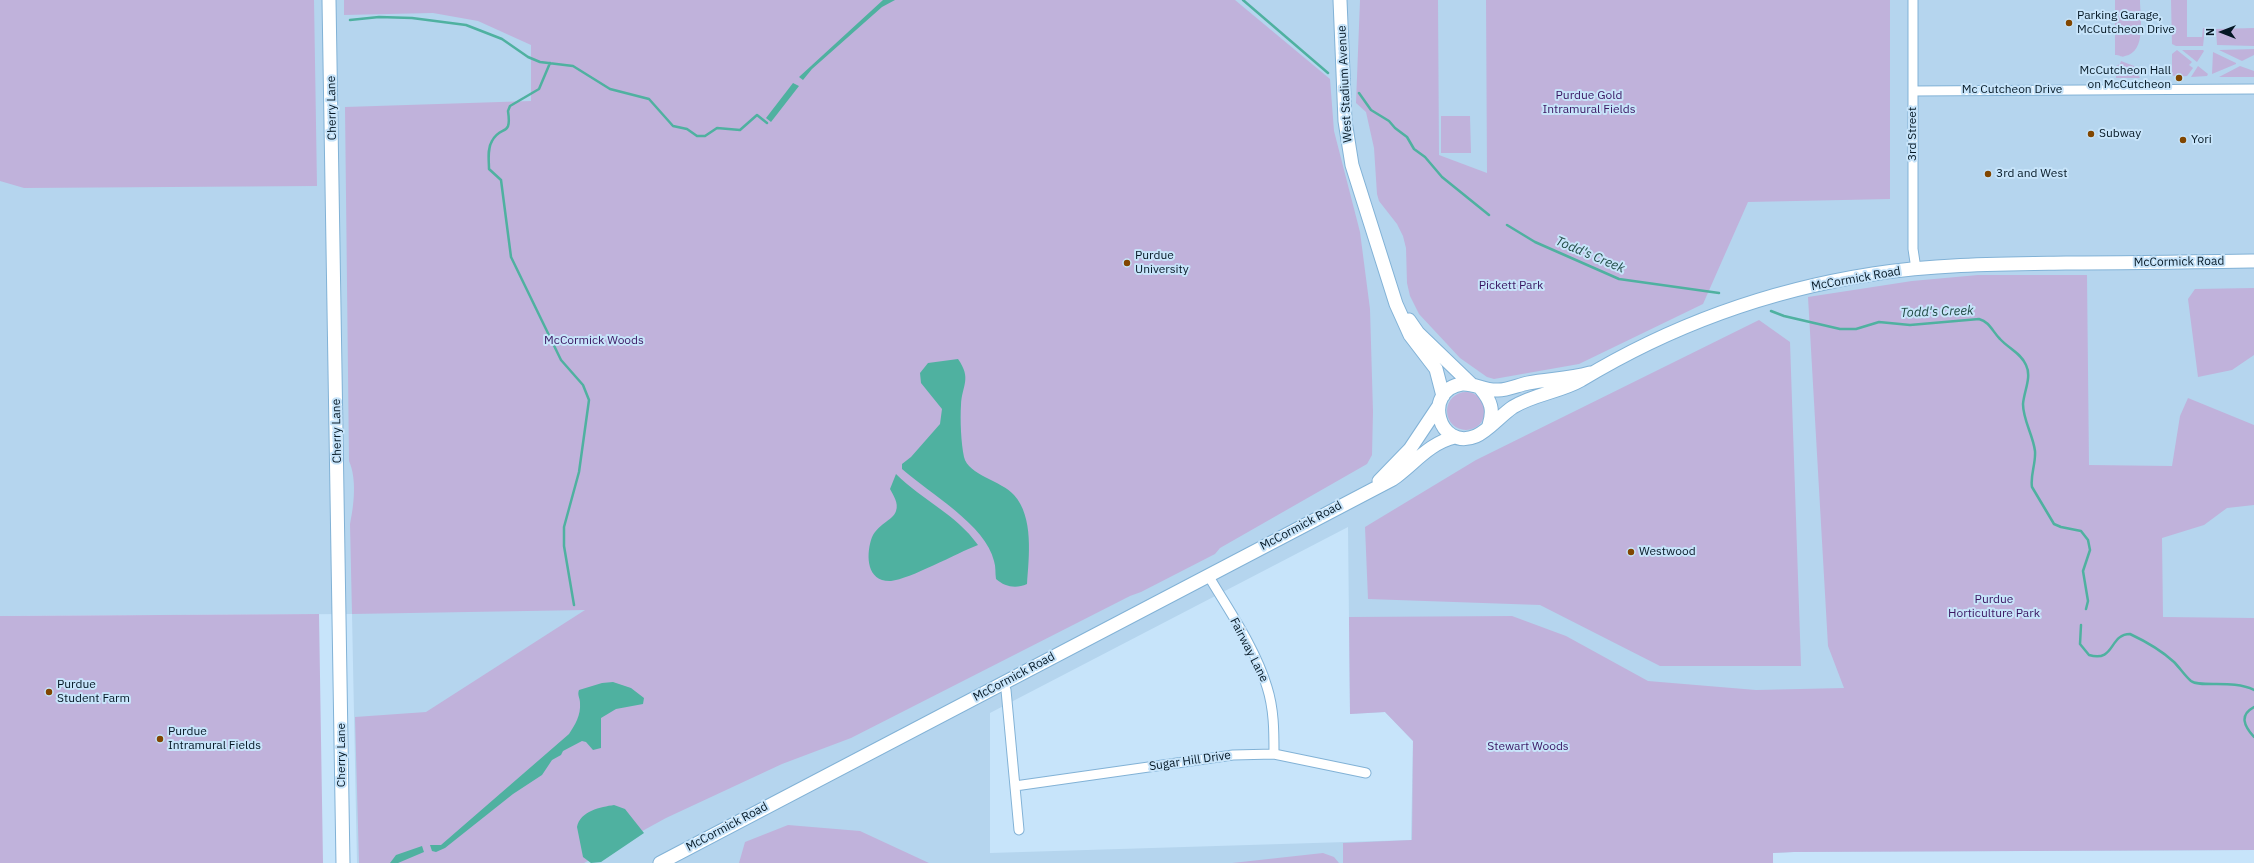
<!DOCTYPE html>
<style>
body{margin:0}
#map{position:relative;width:2254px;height:863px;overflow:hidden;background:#c7e4fa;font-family:"IBM Plex Sans",sans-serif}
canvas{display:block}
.north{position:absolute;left:2202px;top:12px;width:40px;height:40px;-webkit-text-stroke:3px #c7e4fa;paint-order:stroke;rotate:270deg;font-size:11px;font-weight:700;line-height:16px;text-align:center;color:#051825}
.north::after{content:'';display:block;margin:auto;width:14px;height:18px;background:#051825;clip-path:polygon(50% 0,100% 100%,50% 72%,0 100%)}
</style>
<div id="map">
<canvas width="2254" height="863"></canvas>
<div class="north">N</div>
</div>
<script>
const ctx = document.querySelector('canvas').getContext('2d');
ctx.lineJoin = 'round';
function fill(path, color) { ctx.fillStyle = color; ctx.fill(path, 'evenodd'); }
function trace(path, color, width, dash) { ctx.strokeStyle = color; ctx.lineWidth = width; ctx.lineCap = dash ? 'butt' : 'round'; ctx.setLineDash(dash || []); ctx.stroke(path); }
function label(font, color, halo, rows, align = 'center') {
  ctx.font = font + ' "IBM Plex Sans",sans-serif'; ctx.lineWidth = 4; ctx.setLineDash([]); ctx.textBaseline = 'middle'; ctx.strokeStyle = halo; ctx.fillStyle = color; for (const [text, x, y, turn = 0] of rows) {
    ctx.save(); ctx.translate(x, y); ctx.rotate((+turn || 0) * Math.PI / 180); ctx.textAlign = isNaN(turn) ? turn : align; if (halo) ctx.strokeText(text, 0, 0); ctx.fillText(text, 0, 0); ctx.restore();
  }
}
const built = new Path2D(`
 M0,0H2254V850L1794,852L1773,853V863H357L352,614L0,616ZM1348,527L1350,714L1385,712L1413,741L1411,840L990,853V713Z`);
const green = new Path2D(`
 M0,0H314L317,186L24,188L0,181Z
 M344,0H1235L1330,79L1334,131L1360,232L1370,309L1373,412L1372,455L1367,464L1220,548L1215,554L1141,592L1130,596L851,738L782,764L666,818L584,863H359L355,717L426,712L585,610L352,614L350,524C354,505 357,479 349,461L345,107L531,101V45L478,21L433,13L344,15Z
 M1360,0H1438L1439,155L1487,173L1486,0H1890V199L1748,202L1703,304L1579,364L1494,379L1487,377L1460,358L1419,314L1410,296L1407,283L1406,248L1403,236L1397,224L1379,201L1377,194L1374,148L1366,112L1356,103Z
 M2115,0H2140C2140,16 2147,52 2125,56C2121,58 2121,55 2115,55Z
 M2171,0H2187V37H2202L2203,28H2205L2203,46H2176L2172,44Z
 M2254,28V46L2217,45L2216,29Z
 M2254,49V55L2242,61L2219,50Z
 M2177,50L2192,62L2189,65L2193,68L2187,76L2176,77L2172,75V54Z
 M2182,50H2203L2204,51L2197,62Z
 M2213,52L2236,63V64L2212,74Z
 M2121,61L2134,66L2140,78H2116V66L2120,64Z
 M2198,66L2208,74L2207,76L2191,77Z
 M2240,66L2254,71V77H2219Z
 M1441,116H1470L1471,153H1441Z
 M1978,275H2087L2089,465L2172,466L2180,416L2188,398L2254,425V505L2227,508L2204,525L2162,538L2163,617L2254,618V850L1794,852L1773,853V863H1343V843L1412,840L1413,741L1385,712L1350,714L1349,617L1512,616L1566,636L1648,681L1756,690L1844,688L1828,646L1808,297L1912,281Z
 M2254,288V355L2232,370L2198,377L2188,299L2195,289Z
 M1759,320L1790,342L1801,666H1660L1540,605L1368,599L1365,527L1476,460Z
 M1447 411a19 19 0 1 1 38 0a19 19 0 1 1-38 0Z
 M319,614L323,863H0V616Z
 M788,825L860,831L929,863H739L745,842Z
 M1323,853L1334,857L1339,863H1232Z`);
const water = new Path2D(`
 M883,0H895L882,7L812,69L803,80L799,77Z
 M793,83L799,86L771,122L766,118Z
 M958,359C972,379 962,385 961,405C960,419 961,444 964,457C968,475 1002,481 1014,495C1034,517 1029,557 1027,584C1016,589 1005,587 996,579C995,573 996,567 994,561C986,525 929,493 902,469V464L911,457L940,424L942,409L921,383L920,373L928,363Z
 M896,474C922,500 956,514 978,545C957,553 910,579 891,581C867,582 866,557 871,540C876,524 893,521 896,511C899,503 893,495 890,489Z
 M613,682L631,688L644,698L643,704L616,709L601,718V748L593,750L586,742L582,741L563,751L561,755L552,760L542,775L513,794L445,848L436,852L432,851L430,845H441L569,734C575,725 581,715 580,703C580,698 577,695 579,690L602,683Z
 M614,805L625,809L644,833L601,862L591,863L583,857L577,827C580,811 601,807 614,805Z
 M422,846L424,852L398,863H390L396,855Z`);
const stream = new Path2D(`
 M1243,0L1328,73
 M350,20L379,17L412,18L466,25L502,39L528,57L540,62L573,66L610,89L649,99L673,126L687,129L697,136H705L717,128L740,130L757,115L767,123
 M550,63L539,89L510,106L508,111C512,138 501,124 492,141C487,149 489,160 489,169L501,180L511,257L561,360L583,385L589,400L579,472L564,527V546L574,605
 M1359,93L1371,110L1389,121L1395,128L1407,137L1414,149L1425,157L1442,177L1489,215
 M1507,225L1535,242L1619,279L1719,293
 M1771,311L1784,316L1840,329H1856L1879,322L1910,325L1979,319C1990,322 1992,331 2000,339C2008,348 2021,353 2026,365C2032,377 2024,391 2023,404C2023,420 2033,435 2035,451C2036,464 2030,475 2032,487L2054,524L2061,527L2081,531L2088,540L2090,550L2083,571L2088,601L2086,609
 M2081,625L2080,644L2089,655C2115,663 2109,634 2130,634C2145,641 2162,651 2174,662C2180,668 2185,676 2191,681C2200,688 2234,679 2254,690
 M2254,707C2239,715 2244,726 2254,737`);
const street = new Path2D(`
 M1913,0V249L1916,269
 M1913,91L2254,89
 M1208,575C1229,611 1255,647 1267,687C1274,709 1274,731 1274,754
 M1003,683L1006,690L1019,830
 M1015,786L1233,755L1274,754L1366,773`);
const secondary = new Path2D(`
 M329,0L343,863
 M1340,0L1345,121L1352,165L1396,304L1410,335L1436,369L1443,396
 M1409,320L1418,333L1471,384
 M1590,373C1569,379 1549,379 1528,383C1518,385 1508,390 1498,390C1485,391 1474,383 1462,384C1422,390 1438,452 1476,436C1488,431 1501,415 1513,407C1534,394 1560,392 1581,380C1670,326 1770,290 1873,274C1937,264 2002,264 2066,263C2129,263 2191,262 2254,261
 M1481,389C1491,401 1494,410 1489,425
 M1379,481L1410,449L1438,407
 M660,863L1393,479C1414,464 1429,443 1455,437`);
const markers = [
 [2069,23,4,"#814600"],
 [2179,78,4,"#814600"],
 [2091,134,4,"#814600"],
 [2183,140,4,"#814600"],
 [1988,174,4,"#814600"],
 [1127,263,4,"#814600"],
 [1631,552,4,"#814600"],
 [49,692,4,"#814600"],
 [160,739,4,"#814600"]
];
const poiNames = [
 ["Parking Garage,",2077,16],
 ["McCutcheon Drive",2077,30],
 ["McCutcheon Hall",2171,71,"right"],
 ["on McCutcheon",2171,85,"right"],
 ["Subway",2099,134],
 ["Yori",2191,140],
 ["3rd and West",1996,174],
 ["Purdue",1135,256],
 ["University",1135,270],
 ["Westwood",1639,552],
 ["Purdue",57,685],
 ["Student Farm",57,699],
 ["Purdue",168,732],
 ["Intramural Fields",168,746]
];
const streetNames = [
 ["West Stadium Avenue",1345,84,-93],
 ["Mc Cutcheon Drive",2012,90],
 ["Cherry Lane",332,108,-91],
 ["3rd Street",1913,134,-90],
 ["McCormick Road",2179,262,-1],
 ["McCormick Road",1856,279,-10],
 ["Cherry Lane",337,431,-91],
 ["McCormick Road",1301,526,-28],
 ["Fairway Lane",1249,650,63],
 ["McCormick Road",1014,677,-28],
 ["Cherry Lane",342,755,-90],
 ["Sugar Hill Drive",1190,761,-8],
 ["McCormick Road",727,827,-28]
];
const parkNames = [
 ["Purdue Gold",1589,96],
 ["Intramural Fields",1589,110],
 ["Pickett Park",1511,286],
 ["McCormick Woods",594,341],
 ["Purdue",1994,600],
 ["Horticulture Park",1994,614],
 ["Stewart Woods",1528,747]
];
const waterNames = [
 ["Todd's Creek",1590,255,23],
 ["Todd's Creek",1937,312,-2]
];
fill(built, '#b5d5ee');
fill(green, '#c0b2db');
fill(water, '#4fb1a0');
trace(stream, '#4fb1a0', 2.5);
trace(street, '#82b2d6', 11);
trace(secondary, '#82b2d6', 15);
trace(street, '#fff', 9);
trace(secondary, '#fff', 13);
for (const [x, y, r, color] of markers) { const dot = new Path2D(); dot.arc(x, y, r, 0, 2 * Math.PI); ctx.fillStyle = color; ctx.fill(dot); trace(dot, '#c7e4fa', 1.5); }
label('12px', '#051825', '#c7e4fa', poiNames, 'left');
label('12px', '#051825', '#c7e4fa', streetNames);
label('12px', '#3a1762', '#c7e4fa', parkNames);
label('italic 13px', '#1f4a43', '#c7e4fa', waterNames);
</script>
